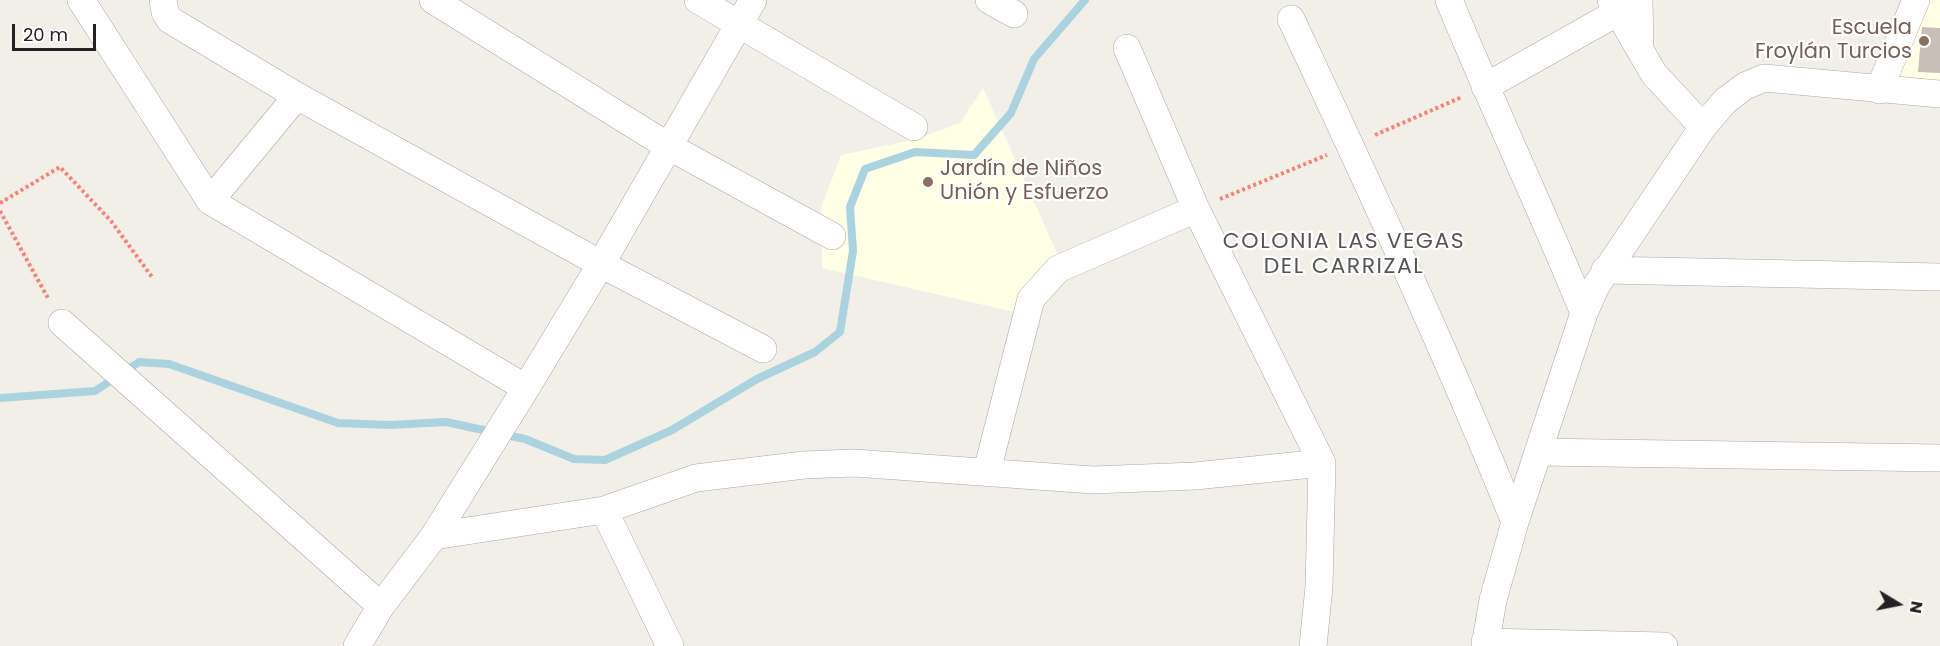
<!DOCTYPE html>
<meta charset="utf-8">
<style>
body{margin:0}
#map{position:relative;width:1940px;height:646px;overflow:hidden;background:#f2efe9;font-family:Poppins,sans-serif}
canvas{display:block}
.north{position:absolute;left:1868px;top:574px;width:60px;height:60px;-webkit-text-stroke:4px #fff;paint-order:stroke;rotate:100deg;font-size:16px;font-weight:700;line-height:24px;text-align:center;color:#222}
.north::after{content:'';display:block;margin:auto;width:21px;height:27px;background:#222;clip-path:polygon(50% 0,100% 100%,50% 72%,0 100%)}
.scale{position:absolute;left:12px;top:24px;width:84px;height:27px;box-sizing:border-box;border:3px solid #222;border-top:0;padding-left:8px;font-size:18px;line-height:21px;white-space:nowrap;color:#222;-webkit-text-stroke:4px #fff;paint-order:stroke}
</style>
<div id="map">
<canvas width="1940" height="646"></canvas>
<div class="north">N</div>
<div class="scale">20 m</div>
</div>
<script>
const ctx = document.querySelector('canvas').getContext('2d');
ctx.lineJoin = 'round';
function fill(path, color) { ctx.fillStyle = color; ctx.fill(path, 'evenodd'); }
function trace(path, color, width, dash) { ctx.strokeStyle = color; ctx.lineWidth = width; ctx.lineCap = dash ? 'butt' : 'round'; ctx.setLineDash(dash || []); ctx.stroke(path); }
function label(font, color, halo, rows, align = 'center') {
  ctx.font = font + ' Poppins,sans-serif'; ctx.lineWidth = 4.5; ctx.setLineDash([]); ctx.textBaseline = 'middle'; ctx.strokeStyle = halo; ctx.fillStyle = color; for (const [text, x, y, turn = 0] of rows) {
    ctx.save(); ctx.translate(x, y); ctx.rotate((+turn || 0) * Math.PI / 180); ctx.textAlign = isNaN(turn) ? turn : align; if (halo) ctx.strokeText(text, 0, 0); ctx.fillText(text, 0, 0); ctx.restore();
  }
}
const education = new Path2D(`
 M1924,0H1940V86L1891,82Z
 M983,88L1060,260L1019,313L822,268L821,208L841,155L917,139L960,123Z`);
const stream = new Path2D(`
 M0,398L95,391L139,362L169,364L338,423L391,425L446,422L525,439L574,459L605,460L672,430L757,379L815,352L840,332L853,251L850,207L865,169L915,152L974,155L1011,113L1034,59L1085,0`);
const building = new Path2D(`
 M1922,27L1940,28V73L1918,72Z`);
const path = new Path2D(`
 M1375,135L1462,97
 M1220,199L1327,155
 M0,203L60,167L111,221L152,277
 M0,211L49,300`);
const street = new Path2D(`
 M81,0L210,201L526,388
 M163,0L165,12L170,20L297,96L601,264L763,349
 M433,0L668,146L832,236
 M698,0L914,127
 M989,0L1014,14
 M1449,0C1492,105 1541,208 1584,313
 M1611,0L1654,74L1703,127
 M1639,0L1640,50
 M1291,19C1369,185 1446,352 1515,522
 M1127,48L1196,209L1322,463L1319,587L1313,646
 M1485,87L1618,12
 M1879,90L1916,0
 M210,201L297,96
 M1605,270L1940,277
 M62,323L381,606
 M1538,452L1940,458
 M987,471L1031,299L1058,269L1196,209
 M604,510L670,646
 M434,536L604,510L696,478L804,465L854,463L1093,480L1195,476L1322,463
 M1485,642L1664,646
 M357,646L381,606L434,536L526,388L601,264L753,0
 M1485,646L1493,600L1515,522L1584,313L1596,286L1703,127L1725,101L1745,86L1764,78L1940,94`);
const markers = [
 [1924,41,6,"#8d6e63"],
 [928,182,6,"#8d6e63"]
];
const educationNames = [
 ["Escuela",1912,29],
 ["Froylán Turcios",1912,53],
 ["Jardín de Niños",940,170,"left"],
 ["Unión y Esfuerzo",940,194,"left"]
];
const neighbourhoodNames = [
 ["COLONIA LAS VEGAS",1344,242],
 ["DEL CARRIZAL",1344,267]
];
fill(education, '#ffffe5');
trace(stream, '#aad3df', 8);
fill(building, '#c7bfb8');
trace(street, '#a9a9a9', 28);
trace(path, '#fa8072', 4, [3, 3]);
trace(street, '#fff', 27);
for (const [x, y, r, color] of markers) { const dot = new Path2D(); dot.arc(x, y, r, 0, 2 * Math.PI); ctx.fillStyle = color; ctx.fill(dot); trace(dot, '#fff', 2); }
label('21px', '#785e54', '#fff', educationNames, 'right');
ctx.letterSpacing = '1.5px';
label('22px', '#555', '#fff', neighbourhoodNames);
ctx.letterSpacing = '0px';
</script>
